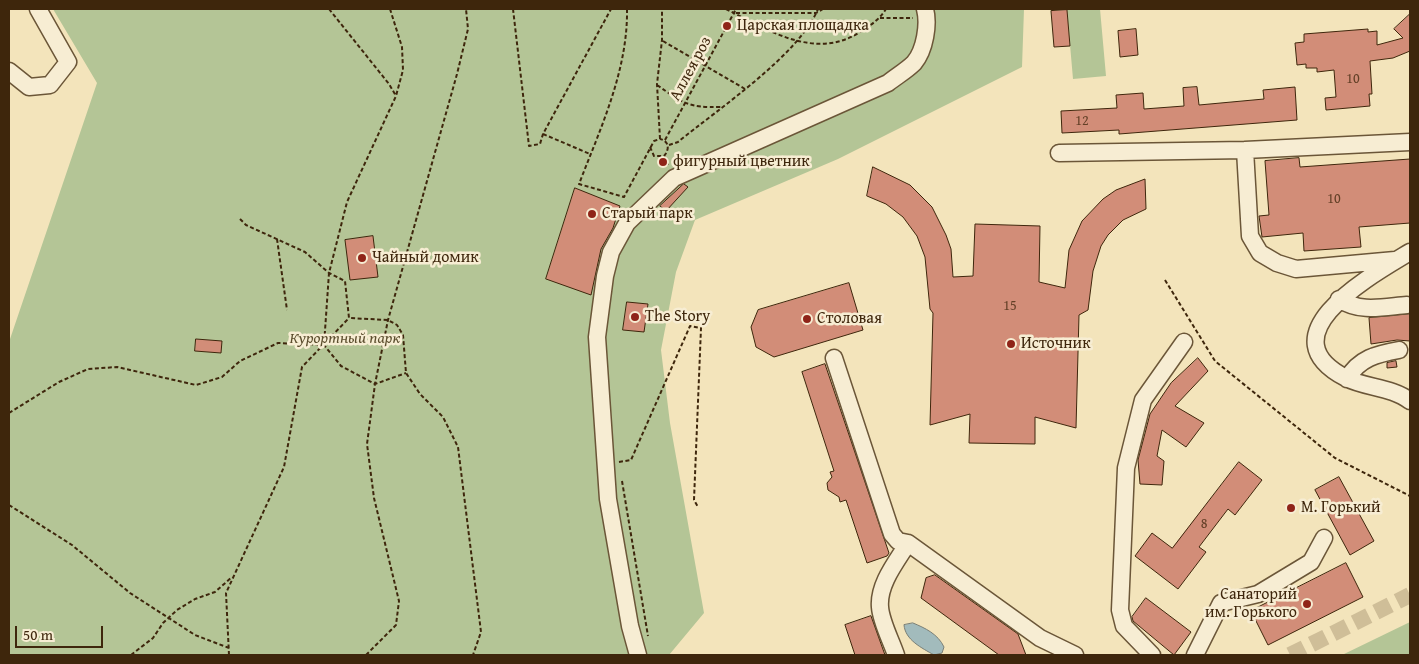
<!DOCTYPE html>
<meta charset="utf-8">
<style>
body{margin:0}
#map{position:relative;width:1419px;height:664px;overflow:hidden;background:#f3e4bb;font-family:"Gentium Book Plus",serif}
canvas{display:block}
.frame{position:absolute;inset:0;border:10px solid #3e260c;pointer-events:none}
.scale{position:absolute;left:15px;top:626px;width:88px;height:22px;box-sizing:border-box;border:2px solid #3e260c;border-top:0;padding-left:6px;font-size:15px;line-height:18px;white-space:nowrap;color:#3e260c;-webkit-text-stroke:4px #f7edd3;paint-order:stroke}
</style>
<div id="map">
<canvas width="1419" height="664"></canvas>
<div class="frame"></div>
<div class="scale">50 m</div>
</div>
<script>
const ctx = document.querySelector('canvas').getContext('2d');
ctx.lineJoin = 'round';
function fill(path, color) { ctx.fillStyle = color; ctx.fill(path, 'evenodd'); }
function trace(path, color, width, dash) { ctx.strokeStyle = color; ctx.lineWidth = width; ctx.lineCap = dash ? 'butt' : 'round'; ctx.setLineDash(dash || []); ctx.stroke(path); }
function label(font, color, halo, rows, align = 'center') {
  ctx.font = font + ' "Gentium Book Plus",serif'; ctx.lineWidth = 5; ctx.setLineDash([]); ctx.textBaseline = 'middle'; ctx.strokeStyle = halo; ctx.fillStyle = color; for (const [text, x, y, turn = 0] of rows) {
    ctx.save(); ctx.translate(x, y); ctx.rotate((+turn || 0) * Math.PI / 180); ctx.textAlign = isNaN(turn) ? turn : align; if (halo) ctx.strokeText(text, 0, 0); ctx.fillText(text, 0, 0); ctx.restore();
  }
}
const green = new Path2D(`
 M53,9H1024L1022,67L838,159L695,220L676,272L661,350L670,423L704,613L669,655H9V342L97,83Z
 M1100,9L1106,76L1073,79L1067,10Z
 M1410,622V655H1342Z`);
const water = new Path2D(`
 M913,623C925,628 938,634 944,647L942,653L934,655C922,648 905,640 904,625Z`);
const building = new Path2D(`
 M1067,10L1070,46L1054,47L1051,11Z
 M1410,14V51L1393,58L1370,61L1372,94H1369L1370,106L1326,110L1325,98L1336,97L1334,70L1317,72V68H1306V64L1297,65L1295,43L1304,42V34L1368,29V32L1377,31V45L1403,38L1394,29Z
 M1136,29L1138,55L1120,57L1118,31Z
 M1197,87L1199,105L1264,99L1263,90L1295,87L1297,120L1119,134V130L1062,133L1061,111L1117,108L1116,95L1143,93L1144,109L1184,106L1183,88Z
 M1299,158L1300,167L1410,159V223L1359,227L1361,247L1304,251L1303,233L1262,237L1259,216L1269,215L1265,161Z
 M873,167L910,185L932,207L946,235L951,249L953,277L973,276L975,224L1040,226L1039,282L1065,288L1069,250L1082,221L1103,199L1116,190L1145,179L1146,209L1123,220L1108,235L1101,246L1093,271L1088,310L1079,315L1076,428L1035,417V444L969,443L970,414L930,425L933,313L930,309L925,257L917,236L903,217L886,204L867,196Z
 M684,184L688,187L666,211L660,206Z
 M575,188L620,206L613,228L601,249L591,295L546,279Z
 M373,236L378,277L350,280L345,240Z
 M849,283L863,330L774,357L756,347L751,327L758,310Z
 M627,302L648,304L644,332L623,330Z
 M1410,314V341L1397,340L1371,344L1369,318Z
 M196,339L222,341L221,353L195,351Z
 M1198,358L1208,371L1175,406L1204,423L1186,447L1162,430L1157,456L1164,461L1162,485L1140,484L1138,460L1150,414L1171,383Z
 M1396,361L1397,367L1387,368V363Z
 M825,364L889,553L887,556L867,563L846,500L840,502L839,497L828,490L827,483L832,477L830,472L834,471L802,372Z
 M1239,462L1262,480L1235,515L1228,509L1199,547L1206,552L1178,589L1135,556L1152,533L1172,548Z
 M1339,477L1374,541L1350,555L1315,490Z
 M1346,563L1363,597L1268,645L1251,611Z
 M935,575L1018,634L1026,655H999L921,598L926,578Z
 M1146,598L1191,632L1174,655L1133,621L1132,617Z
 M871,616L885,655H855L845,625Z`);
const minorTunnel = new Path2D(`
 M1290,655L1410,595`);
const path = new Path2D(`
 M329,9L389,84L396,96
 M390,9L402,47L403,70L396,96L347,202L329,273L324,345L341,366L375,384L406,373
 M513,9L529,146L540,144L543,134L611,9
 M627,9C628,70 601,127 579,184L624,197L654,141L660,139
 M726,9C768,30 815,61 860,32C871,25 879,20 886,9
 M736,13H816L823,9
 M880,18H913
 M663,41L745,89
 M657,85C683,103 688,108 721,107
 M543,134L590,154
 M660,139L657,84L662,40V9
 M665,140L736,9
 M669,145L678,142C718,109 799,55 818,9
 M650,147L654,156H664C670,149 669,141 660,139
 M664,156L668,165
 M240,219L246,225L305,252L329,273L345,281L349,318L388,320L397,325L403,335L406,373L420,394L443,417L458,447L481,632L473,655
 M277,239L287,310
 M1165,280L1215,361L1335,458L1410,496
 M9,413L59,382L88,369L117,367L196,385L222,377L240,361L278,343L324,345
 M619,462L631,460L690,326L701,328L694,500L698,507
 M622,481L648,636
 M9,505L72,545L130,593L195,635L229,648
 M131,655L153,638L163,623L177,610L195,599L215,592L232,577
 M229,655L226,593L284,467L302,367L349,318
 M366,655L396,625L399,601L374,498L367,444L375,384L388,320L457,74L468,29L466,9`);
const minor = new Path2D(`
 M9,71L29,87L50,85L68,62L38,9
 M1245,150L1250,236L1260,253L1277,263L1296,269L1395,260
 M1059,153L1245,150L1410,142
 M1410,252C1372,275 1263,335 1346,378C1366,388 1392,387 1410,401
 M1339,299C1360,313 1383,307 1407,305
 M834,358L892,534L898,541L908,543L1040,638L1075,655
 M1347,379C1359,358 1377,354 1399,350
 M638,655L630,626L608,499L597,337L605,276L611,252L627,223L674,178L888,83C897,76 907,70 914,63C925,50 929,24 925,9
 M896,655C891,640 881,622 880,607C878,584 897,561 908,543
 M1152,655L1124,626L1120,610L1126,468L1143,400L1184,342
 M1195,655L1221,603L1258,594L1311,562L1324,538`);
const markers = [
 [727,26,5,"#8f2418"],
 [663,162,5,"#8f2418"],
 [592,214,5,"#8f2418"],
 [362,258,5,"#8f2418"],
 [635,317,5,"#8f2418"],
 [807,319,5,"#8f2418"],
 [1011,344,5,"#8f2418"],
 [1291,508,5,"#8f2418"],
 [1307,604,5,"#8f2418"]
];
const numberNames = [
 ["10",1353,79],
 ["12",1082,121],
 ["10",1334,199],
 ["15",1010,306],
 ["8",1204,524]
];
const poiNames = [
 ["Царская площадка",737,26],
 ["фигурный цветник",673,162],
 ["Старый парк",602,214],
 ["Чайный домик",372,258],
 ["The Story",645,317],
 ["Столовая",817,319],
 ["Источник",1021,344],
 ["М. Горький",1301,508],
 ["Санаторий",1297,595,"right"],
 ["им. Горького",1297,613,"right"]
];
const streetNames = [
 ["Аллея роз",691,69,-62]
];
const parkNames = [
 ["Курортный парк",345,339]
];
fill(green, '#b4c596');
fill(water, '#a2bbbc');
trace(water, '#7a7f76', 1);
fill(building, '#d28d78');
trace(building, '#3e260c', 1);
trace(minorTunnel, '#cfbe98', 16, [16, 8]);
trace(minor, '#6b5638', 19);
trace(path, '#3e260c', 2, [4, 2.5]);
trace(minor, '#f7edd3', 16);
for (const [x, y, r, color] of markers) { const dot = new Path2D(); dot.arc(x, y, r, 0, 2 * Math.PI); ctx.fillStyle = color; ctx.fill(dot); trace(dot, '#f7edd3', 2); }
label('14px', '#634027', null, numberNames);
label('16px', '#3e260c', '#f7edd3', poiNames, 'left');
label('16px', '#3e260c', '#f7edd3', streetNames);
label('italic 16px', '#5c4e2e', '#f7edd3', parkNames);
</script>
